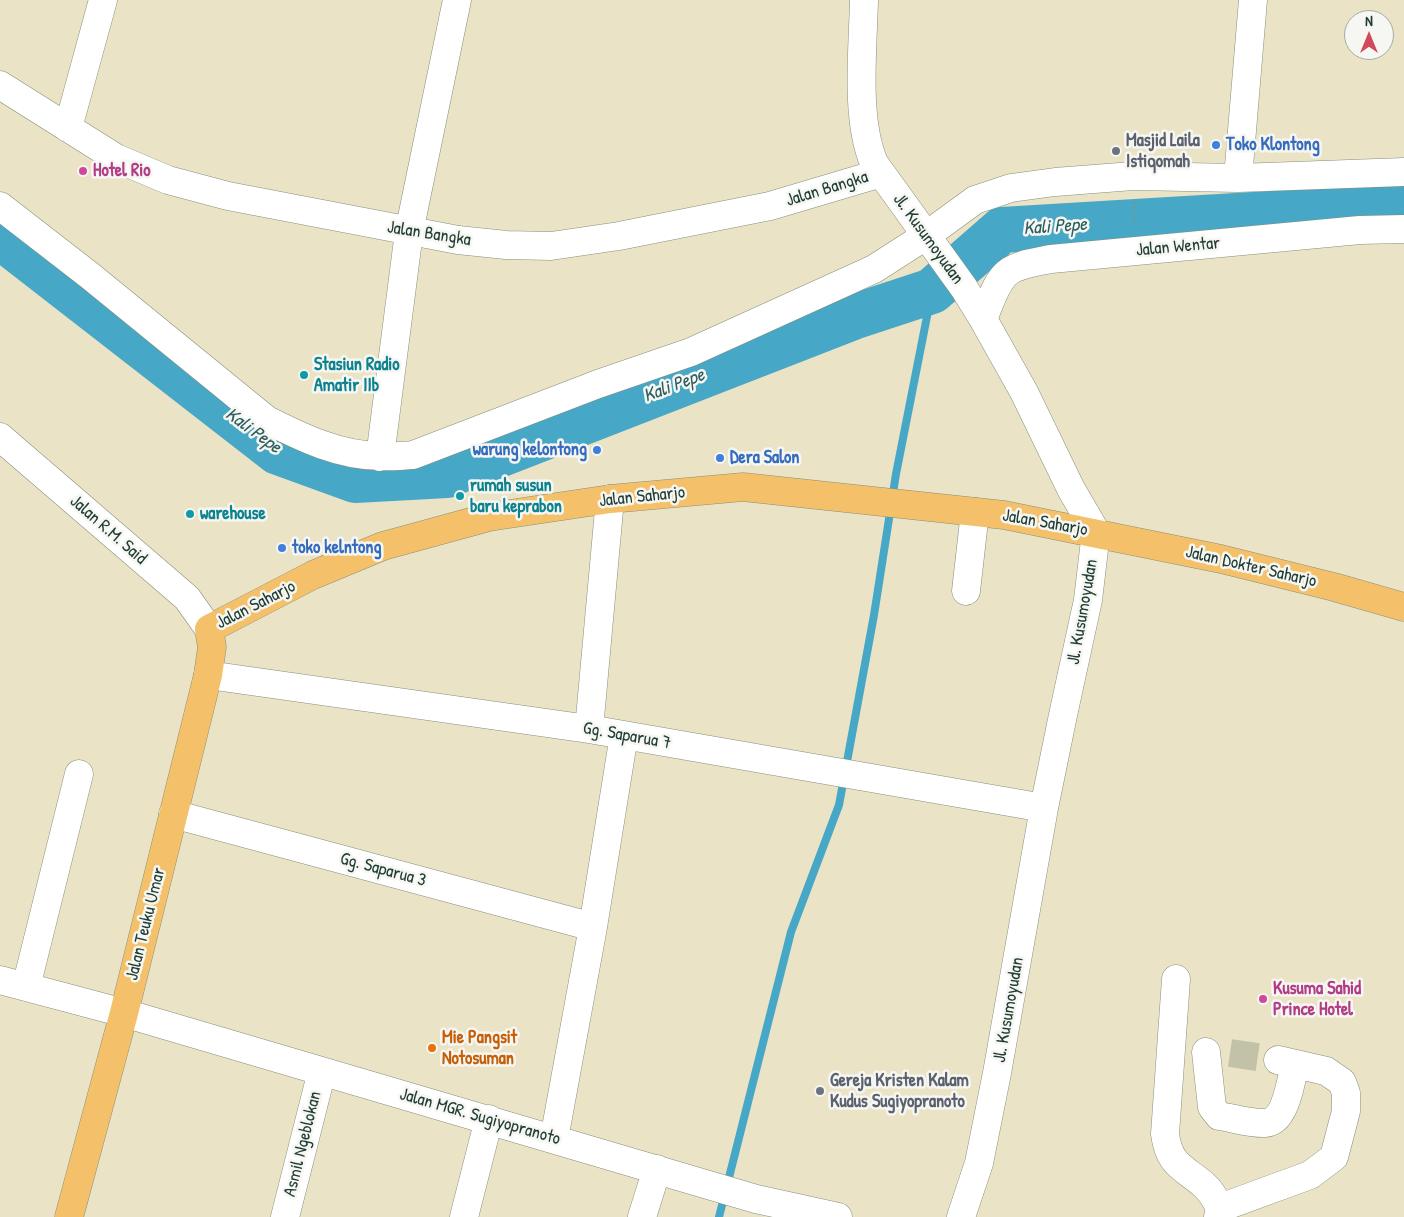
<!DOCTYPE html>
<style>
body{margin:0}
#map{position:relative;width:1404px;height:1217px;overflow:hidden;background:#ebe3c5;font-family:"Patrick Hand",sans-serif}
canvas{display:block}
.north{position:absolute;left:1344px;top:10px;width:50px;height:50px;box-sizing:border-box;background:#f6f6f2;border:1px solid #a0aca6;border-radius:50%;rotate:0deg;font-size:14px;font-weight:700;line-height:20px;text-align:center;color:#1f3d34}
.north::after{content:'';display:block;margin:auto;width:18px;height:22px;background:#d1495b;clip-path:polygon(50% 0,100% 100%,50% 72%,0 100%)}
</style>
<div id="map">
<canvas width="1404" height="1217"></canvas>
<div class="north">N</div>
</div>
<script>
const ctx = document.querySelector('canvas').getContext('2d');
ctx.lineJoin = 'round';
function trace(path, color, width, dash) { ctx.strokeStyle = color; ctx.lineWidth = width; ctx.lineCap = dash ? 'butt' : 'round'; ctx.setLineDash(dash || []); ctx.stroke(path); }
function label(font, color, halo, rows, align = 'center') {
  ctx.font = font + ' "Patrick Hand",sans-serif'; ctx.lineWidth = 5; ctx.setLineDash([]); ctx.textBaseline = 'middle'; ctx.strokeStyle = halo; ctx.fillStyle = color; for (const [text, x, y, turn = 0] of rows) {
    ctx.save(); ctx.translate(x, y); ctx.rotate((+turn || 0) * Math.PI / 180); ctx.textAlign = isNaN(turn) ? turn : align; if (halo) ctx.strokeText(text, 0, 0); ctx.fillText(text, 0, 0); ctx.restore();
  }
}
const stream = new Path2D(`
 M719,1217L791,932L839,805L874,615L896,474L932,291`);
const river = new Path2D(`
 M0,236L278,452L355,480L447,475L853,317L932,291L1002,230L1404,206`);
const minorTunnel = new Path2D(`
 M1230,1053L1278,1060`);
const path = new Path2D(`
 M1134,202L1135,226`);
const minor = new Path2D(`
 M864,0C863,49 855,118 874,163L964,288L983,319L1024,392L1071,489L1096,532L1088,600L1063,715L1044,808L997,1073L979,1163L961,1217
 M0,85L116,158L168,180L228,196L458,240L506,245L551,246L619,236L770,206L881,173
 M68,128L103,0
 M1238,178L1253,0
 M0,206L89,275L267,420C303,438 340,456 381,456C392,457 402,456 413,455L598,384L691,352L874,269L927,235L975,200L1011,188L1055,182L1133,176L1238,178L1404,172
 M983,319C989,306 994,287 1004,276C1014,264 1037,262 1051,259L1360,230L1404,229
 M0,437L187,598L209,629
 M380,457L409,232L457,0
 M966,591L975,512
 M208,675L589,729L1044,808
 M589,729L610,499
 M173,814L593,927
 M1176,979L1165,1134C1169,1165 1183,1167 1204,1185C1211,1191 1216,1200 1220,1208L1218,1217
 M0,980L124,1013L756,1199L838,1217
 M26,987L79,774
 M1206,1052L1212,1107L1219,1116C1233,1118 1252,1124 1265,1123C1286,1122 1291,1080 1295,1064
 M554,1139L593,927L624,735
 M1220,1208L1310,1175L1334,1157L1346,1111V1093L1342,1082L1326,1071L1278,1060
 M285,1217L322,1071
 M464,1217L489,1119
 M642,1217L657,1169`);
const major = new Path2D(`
 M69,1217L124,1013L208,675L212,647L209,629L313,575L383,546L489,517L610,499L743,487L1004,515L1221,559L1334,587L1404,607`);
const markers = [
 [1216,145,5,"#3f7fe0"],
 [1116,151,5,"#6b7280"],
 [83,171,5,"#d1479c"],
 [304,375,5,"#0f9aa8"],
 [597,450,5,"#3f7fe0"],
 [720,458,5,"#3f7fe0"],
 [460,496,5,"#0f9aa8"],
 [190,514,5,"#0f9aa8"],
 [282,548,5,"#3f7fe0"],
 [1263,999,5,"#d1479c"],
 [432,1048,5,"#e8710a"],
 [820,1091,5,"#6b7280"]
];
const worshipNames = [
 ["Masjid Laila",1126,141],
 ["Istiqomah",1126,162],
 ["Gereja Kristen Kalam",830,1081],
 ["Kudus Sugiyopranoto",830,1102]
];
const shopNames = [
 ["Toko Klontong",1226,145],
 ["warung kelontong",587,450,"right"],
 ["Dera Salon",730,458],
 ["toko kelntong",292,548]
];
const hotelNames = [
 ["Hotel Rio",93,171],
 ["Kusuma Sahid",1273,989],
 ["Prince Hotel",1273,1010]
];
const streetNames = [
 ["Jalan Bangka",827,189,-17],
 ["Jalan Bangka",429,234,9],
 ["Jl. Kusumoyudan",928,239,54],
 ["Jalan Wentar",1178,247,-5],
 ["Jalan Saharjo",642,497,-6],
 ["Jalan Saharjo",1045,523,10],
 ["Jalan R.M. Said",108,530,41],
 ["Jalan Dokter Saharjo",1251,567,13],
 ["Jalan Saharjo",256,605,-27],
 ["Jl. Kusumoyudan",1083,612,-80],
 ["Gg. Saparua 7",627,736,10],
 ["Gg. Saparua 3",383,870,15],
 ["Jalan Teuku Umar",146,924,-76],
 ["Jl. Kusumoyudan",1009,1010,-80],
 ["Jalan MGR. Sugiyopranoto",480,1117,16],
 ["Asmil Ngeblokan",303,1144,-76]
];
const cultureNames = [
 ["Stasiun Radio",314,365],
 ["Amatir IIb",314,386],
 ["rumah susun",470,486],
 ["baru keprabon",470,507],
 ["warehouse",200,514]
];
const foodNames = [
 ["Mie Pangsit",442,1038],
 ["Notosuman",442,1059]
];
const waterNames = [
 ["Kali Pepe",1055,227,-4],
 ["Kali Pepe",674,386,-21],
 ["Kali Pepe",253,431,36]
];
trace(stream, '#47a7c6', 8);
trace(river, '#47a7c6', 46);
trace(minorTunnel, '#c2c2a8', 28, [28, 14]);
trace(minor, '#85907c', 29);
trace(major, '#85907c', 29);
trace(path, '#85907c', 3, [1, 4]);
trace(minor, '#fff', 28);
trace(major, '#f4c16a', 28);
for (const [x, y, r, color] of markers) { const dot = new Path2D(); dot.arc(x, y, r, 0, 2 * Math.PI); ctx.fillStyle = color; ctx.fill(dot); trace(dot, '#f6f6f2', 2); }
label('bold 18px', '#5b616d', '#f6f6f2', worshipNames, 'left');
label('bold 18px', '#366cbe', '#f6f6f2', shopNames, 'left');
label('bold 18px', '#b23c85', '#f6f6f2', hotelNames, 'left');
label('18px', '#1f3d34', '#f6f6f2', streetNames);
label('bold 18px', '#0d838f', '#f6f6f2', cultureNames, 'left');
label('bold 18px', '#c56008', '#f6f6f2', foodNames, 'left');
label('italic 19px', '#2b5d60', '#f6f6f2', waterNames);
</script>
